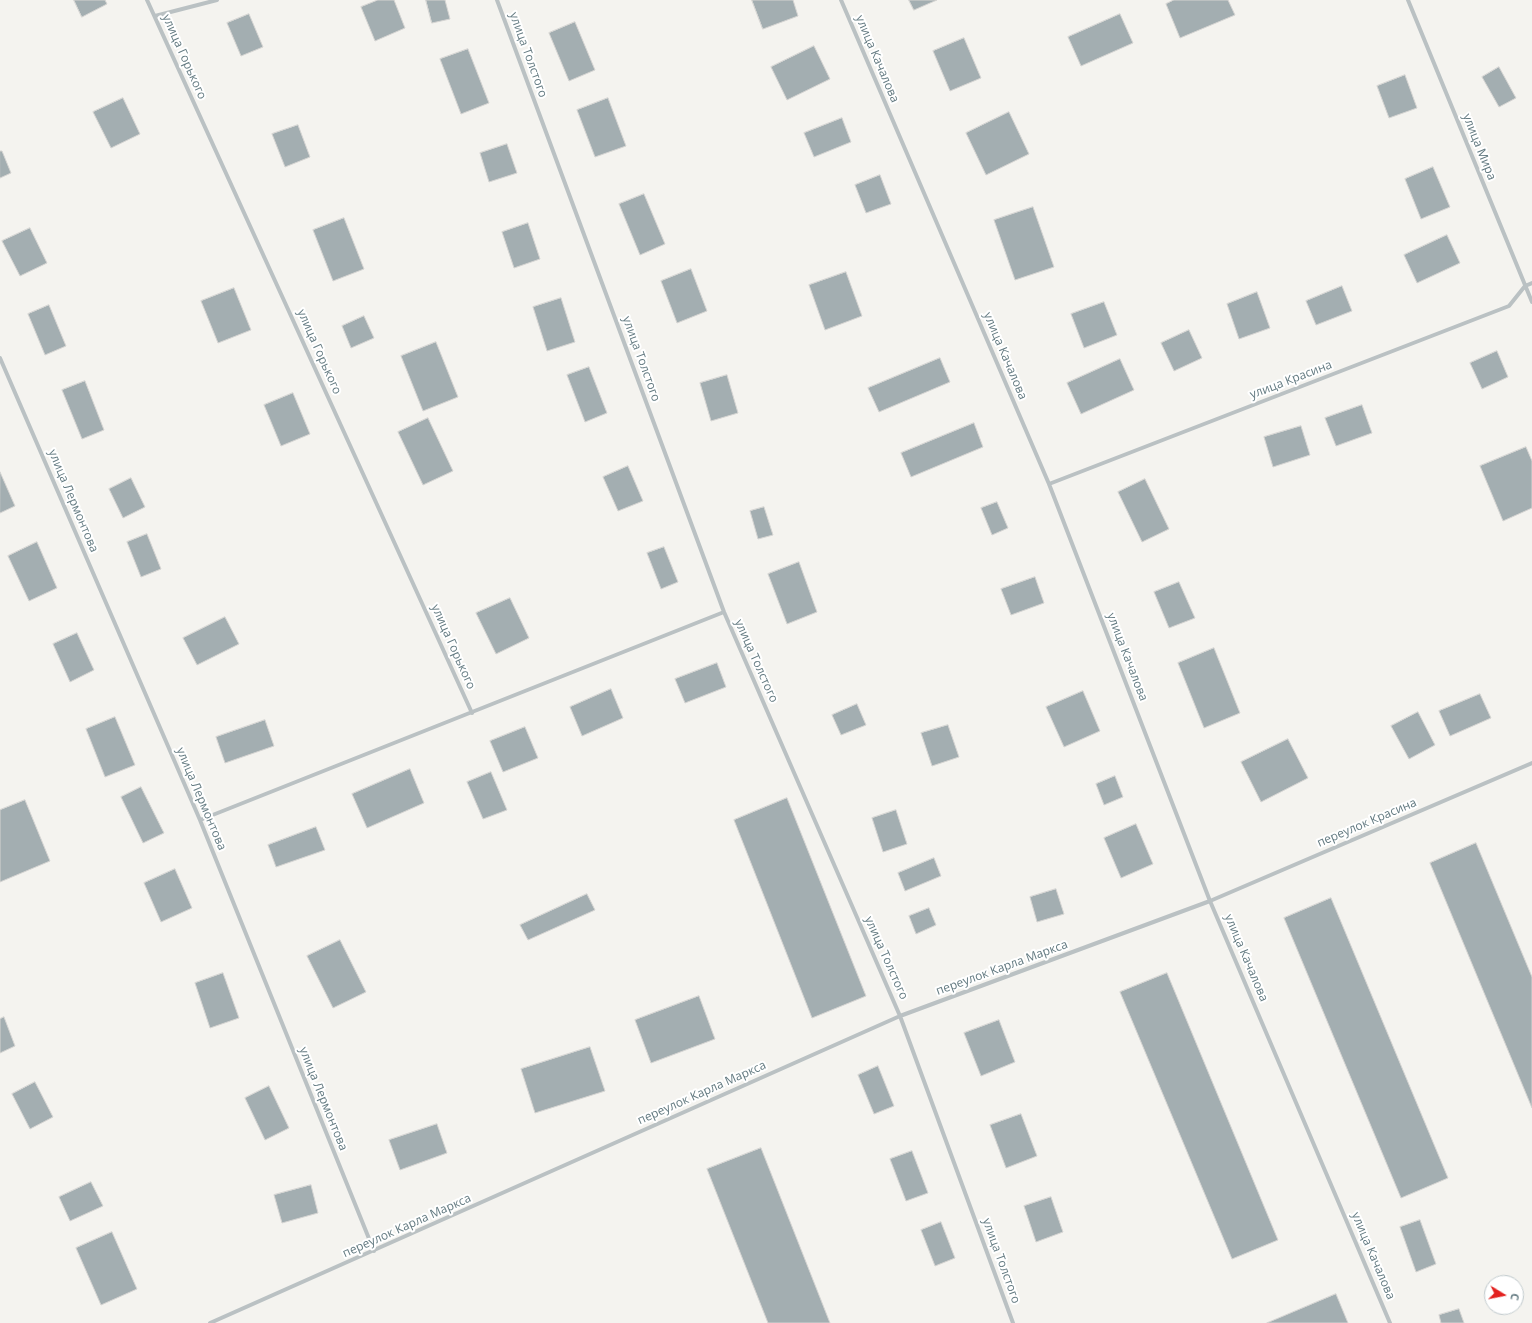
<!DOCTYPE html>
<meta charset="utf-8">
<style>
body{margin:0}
#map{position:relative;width:1532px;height:1323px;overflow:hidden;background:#f4f3ef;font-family:"Open Sans",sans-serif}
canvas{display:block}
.north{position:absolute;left:1484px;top:1275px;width:40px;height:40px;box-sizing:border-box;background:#fff;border:1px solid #c1cacd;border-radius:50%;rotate:100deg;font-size:11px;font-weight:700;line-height:16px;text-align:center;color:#637a81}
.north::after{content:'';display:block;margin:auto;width:14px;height:18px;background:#e32220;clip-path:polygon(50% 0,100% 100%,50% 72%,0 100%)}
</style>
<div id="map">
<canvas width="1532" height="1323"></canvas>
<div class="north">С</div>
</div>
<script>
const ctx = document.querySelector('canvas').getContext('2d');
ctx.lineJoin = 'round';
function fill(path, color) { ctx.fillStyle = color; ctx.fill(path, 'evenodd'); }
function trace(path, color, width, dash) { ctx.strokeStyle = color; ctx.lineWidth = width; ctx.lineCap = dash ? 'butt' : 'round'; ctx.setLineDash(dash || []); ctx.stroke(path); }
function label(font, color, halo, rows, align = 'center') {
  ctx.font = font + ' "Open Sans",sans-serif'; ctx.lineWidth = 4; ctx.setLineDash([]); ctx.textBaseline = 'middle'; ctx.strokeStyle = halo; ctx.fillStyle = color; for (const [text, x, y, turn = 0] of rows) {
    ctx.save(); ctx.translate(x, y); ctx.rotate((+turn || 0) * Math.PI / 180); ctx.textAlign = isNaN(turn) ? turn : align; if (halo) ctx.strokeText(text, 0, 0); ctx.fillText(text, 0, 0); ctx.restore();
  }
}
const building = new Path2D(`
 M74,0H105L107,4L82,17Z
 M378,0H394L405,28L375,41L361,7Z
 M426,0H445L450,19L432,23Z
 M752,0H793L798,16L763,29Z
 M909,0H937L914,10Z
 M1174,0H1228L1235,15L1180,38L1166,4Z
 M249,14L263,47L241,56L227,23Z
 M1120,14L1133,43L1081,66L1068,37Z
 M575,22L595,70L569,81L549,33Z
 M964,38L981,78L950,91L933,51Z
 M814,46L830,79L787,100L771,67Z
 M468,49L489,103L461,114L440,59Z
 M1499,67L1516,98L1499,107L1482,77Z
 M1405,75L1417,108L1389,118L1377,86Z
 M123,98L140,134L111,148L93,112Z
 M608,98L626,146L595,157L577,110Z
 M1009,112L1029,154L986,175L966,133Z
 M842,118L851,142L814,157L804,133Z
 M298,125L310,157L285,167L272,134Z
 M507,144L517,173L489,182L480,153Z
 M0,151H2L11,173L0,178Z
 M1433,167L1450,207L1421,219L1405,179Z
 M880,175L891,204L866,213L855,185Z
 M644,194L665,244L640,255L619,204Z
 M1033,207L1054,267L1015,280L994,220Z
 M344,218L364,269L333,281L313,230Z
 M528,223L540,259L514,268L502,232Z
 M30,228L47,263L20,276L2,241Z
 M1447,235L1460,263L1417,283L1404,255Z
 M691,269L707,311L677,323L661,281Z
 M846,272L862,316L825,330L809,285Z
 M1342,286L1352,311L1316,325L1306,301Z
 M234,288L251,330L218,343L201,301Z
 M1257,292L1270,328L1239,339L1227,304Z
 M561,298L575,342L547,351L533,307Z
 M1104,302L1117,335L1084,348L1071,314Z
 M49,305L66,346L45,355L28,314Z
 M364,316L374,338L351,348L342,326Z
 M1189,330L1202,358L1174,371L1161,343Z
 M436,342L458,397L423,411L401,356Z
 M1497,351L1508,377L1482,389L1470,363Z
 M940,358L950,382L879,412L868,388Z
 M1120,359L1134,390L1081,414L1067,383Z
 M589,367L607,413L585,422L567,375Z
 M727,375L738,413L711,421L700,383Z
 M85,381L104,430L82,439L62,390Z
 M293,393L310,434L281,446L264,405Z
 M1362,405L1372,433L1336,446L1325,418Z
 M428,418L453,471L423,485L398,432Z
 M974,423L983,447L911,477L901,453Z
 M1301,426L1310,455L1273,467L1264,437Z
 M1526,447L1532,461V508L1503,521L1480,466Z
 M628,466L643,501L618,511L603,477Z
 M0,472L15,506L0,513Z
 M131,478L145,507L123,518L109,489Z
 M1145,479L1169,529L1142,542L1118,492Z
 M997,502L1008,528L992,535L981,508Z
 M764,507L773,535L758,539L750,511Z
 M147,534L161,569L141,577L127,542Z
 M37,542L57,588L29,601L8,556Z
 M664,547L678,582L661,589L647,553Z
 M799,562L817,612L787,624L768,574Z
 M1035,577L1044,603L1011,615L1001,589Z
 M1179,582L1195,618L1169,628L1154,592Z
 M510,598L529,638L496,654L476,613Z
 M225,617L239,644L197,665L183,638Z
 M77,633L94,670L70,682L53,644Z
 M1214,648L1240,713L1204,728L1178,663Z
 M717,663L726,687L685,703L675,679Z
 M611,689L623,718L582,736L570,707Z
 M1083,691L1100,731L1064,747L1046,707Z
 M1480,694L1491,718L1450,736L1439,711Z
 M857,704L866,725L841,735L832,715Z
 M1418,712L1435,745L1409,759L1391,726Z
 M115,717L135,765L105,777L86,729Z
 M265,720L274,746L225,763L216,737Z
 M948,725L959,757L932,766L921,733Z
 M525,727L538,758L503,772L490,741Z
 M1288,739L1308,778L1261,802L1241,762Z
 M410,769L424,803L367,828L352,794Z
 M491,772L507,810L483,819L467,782Z
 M1115,776L1123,797L1104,805L1096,784Z
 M141,787L164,833L143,843L121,797Z
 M787,798L866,996L812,1018L734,820Z
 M25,800L50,861L0,882V810Z
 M896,810L907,844L883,852L872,818Z
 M1136,824L1153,864L1121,878L1104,838Z
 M316,827L325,850L276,867L268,845Z
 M1476,843L1532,977V1108L1430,863Z
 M934,858L941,876L905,891L898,873Z
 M175,869L192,908L161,922L144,883Z
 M1056,889L1064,914L1037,922L1030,897Z
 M587,894L595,910L528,940L520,925Z
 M1331,898L1448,1178L1401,1198L1284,918Z
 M929,908L936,925L916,934L909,916Z
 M340,940L366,992L333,1008L307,956Z
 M223,973L239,1018L210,1028L195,983Z
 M1167,973L1278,1240L1232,1259L1120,992Z
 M699,996L715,1039L651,1063L635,1020Z
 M4,1017L15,1046L0,1053V1019Z
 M999,1020L1015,1062L981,1076L964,1033Z
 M590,1047L605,1091L535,1113L521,1069Z
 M878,1066L894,1106L874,1114L858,1075Z
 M35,1082L53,1117L30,1129L12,1094Z
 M269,1086L289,1128L265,1140L245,1098Z
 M1021,1114L1037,1156L1006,1168L990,1125Z
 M437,1124L447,1153L400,1170L389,1140Z
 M761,1148L830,1323H768L707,1169Z
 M912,1151L928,1193L906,1201L890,1159Z
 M91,1182L103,1206L70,1221L59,1197Z
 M311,1185L318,1213L282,1223L274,1195Z
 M1051,1197L1063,1232L1036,1242L1024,1206Z
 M1420,1220L1436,1264L1416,1272L1400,1227Z
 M941,1222L955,1258L935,1266L921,1230Z
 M112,1232L137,1289L101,1305L76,1248Z
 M1336,1294L1348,1323H1267Z
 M1459,1309L1464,1323H1441L1439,1315Z`);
const minor = new Path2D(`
 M147,0L472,713
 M497,0L724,612L900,1016L1013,1323
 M841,0L1049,484L1210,901L1390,1323
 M1408,0L1532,302
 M155,16L217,0
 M0,358L200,820L374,1251
 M1049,484L1509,306L1525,286L1532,283
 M200,820L724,612
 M210,1323L900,1016L1210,901L1532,763`);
const streetNames = [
 ["улица Толстого",528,55,70],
 ["улица Горького",184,57,66],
 ["улица Качалова",877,59,67],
 ["улица Мира",1479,147,68],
 ["улица Горького",319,352,66],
 ["улица Качалова",1005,356,67],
 ["улица Толстого",641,359,70],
 ["улица Красина",1291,380,-21],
 ["улица Лермонтова",73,501,67],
 ["улица Горького",453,647,66],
 ["улица Качалова",1127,657,69],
 ["улица Толстого",756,661,66],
 ["улица Лермонтова",201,799,67],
 ["переулок Красина",1367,823,-23],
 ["улица Толстого",886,958,66],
 ["улица Качалова",1246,958,67],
 ["переулок Карла Маркса",1002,968,-20],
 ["переулок Карла Маркса",702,1093,-24],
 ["улица Лермонтова",323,1099,68],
 ["переулок Карла Маркса",407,1226,-24],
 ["улица Качалова",1373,1256,67],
 ["улица Толстого",1001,1261,70]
];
fill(building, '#a3aeb1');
trace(building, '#d5d4d2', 1);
trace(minor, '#bac1c3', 4);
label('12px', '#637a81', '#fff', streetNames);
</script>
